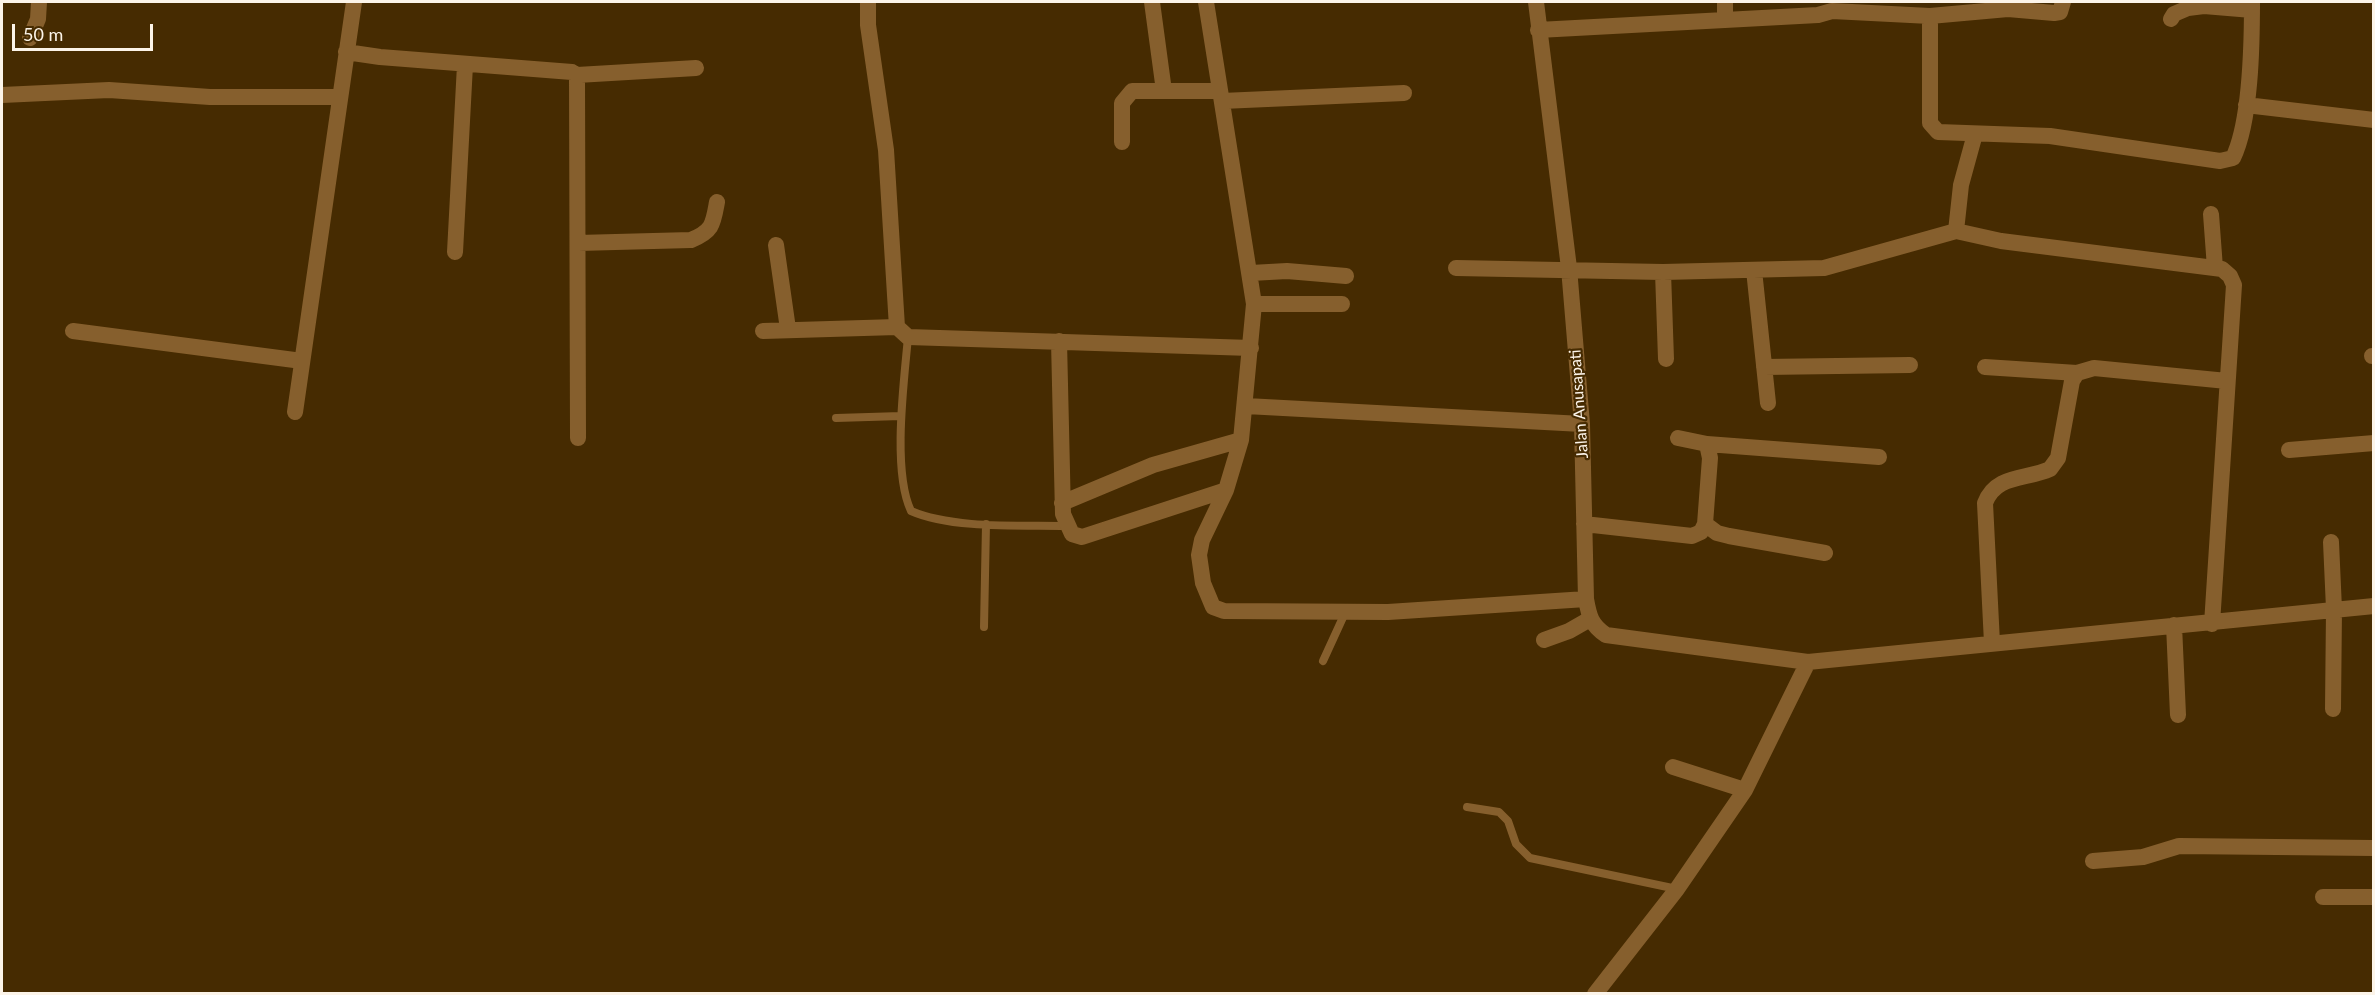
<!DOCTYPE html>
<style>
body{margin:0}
#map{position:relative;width:2375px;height:995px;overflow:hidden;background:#462b01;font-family:Lato,sans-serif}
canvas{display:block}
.frame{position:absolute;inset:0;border:3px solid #fcf4e9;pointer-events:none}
.scale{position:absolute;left:12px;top:24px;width:141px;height:27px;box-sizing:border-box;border:3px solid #fcf4e9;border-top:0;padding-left:8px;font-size:18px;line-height:21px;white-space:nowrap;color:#fcf4e9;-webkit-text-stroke:4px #462b01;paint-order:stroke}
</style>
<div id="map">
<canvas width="2375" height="995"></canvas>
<div class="frame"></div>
<div class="scale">50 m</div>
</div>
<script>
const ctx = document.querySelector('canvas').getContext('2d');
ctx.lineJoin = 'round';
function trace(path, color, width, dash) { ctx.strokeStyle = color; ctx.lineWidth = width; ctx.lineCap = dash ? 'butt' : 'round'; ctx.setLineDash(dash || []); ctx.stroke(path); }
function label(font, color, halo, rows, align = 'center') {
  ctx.font = font + ' Lato,sans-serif'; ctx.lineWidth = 4.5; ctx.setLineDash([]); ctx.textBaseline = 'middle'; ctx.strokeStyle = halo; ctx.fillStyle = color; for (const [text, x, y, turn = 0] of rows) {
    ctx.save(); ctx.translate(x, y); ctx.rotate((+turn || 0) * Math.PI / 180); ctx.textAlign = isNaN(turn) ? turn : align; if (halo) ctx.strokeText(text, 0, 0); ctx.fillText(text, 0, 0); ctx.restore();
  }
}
const lane = new Path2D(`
 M908,337C904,382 892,471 911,511C952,529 1021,525 1066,526
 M836,418L901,416
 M984,627L986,524
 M1323,661L1345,613
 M1467,807L1499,812L1508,821L1516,844L1530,858L1677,889`);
const street = new Path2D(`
 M868,2V25L886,150L897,327L908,337L1251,348
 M1152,2L1164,91
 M1206,2L1254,304L1241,440L1226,490L1202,540L1199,555L1203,583L1213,607L1224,611L1388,612L1586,599
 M1536,2L1569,268L1582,424L1586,599C1589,616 1591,625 1606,635L1808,662L2374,606
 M1725,2V20
 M1930,16V123L1938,132L2050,136L2220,161L2233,158C2251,121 2252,44 2252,2
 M2171,19L2174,14L2188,8L2204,6L2252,10
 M1538,30L1818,15L1832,11L1930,16L2008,9L2054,13L2060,12L2063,2
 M30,38L38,19L39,2
 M346,52L380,57L572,72L577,75L696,68
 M577,75L578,438
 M2,95L109,90L210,97H339
 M1222,101L1404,93
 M2246,105L2374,120
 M1122,142V103L1132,91H1220
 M2211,214L2215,268
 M1956,231L1961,185L1975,134
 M578,243L691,240C713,231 713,224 717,202
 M776,245L788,329
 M455,252L465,65
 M1456,268L1663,272L1824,268L1956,231L2001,241L2222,269L2230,276L2234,285L2212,624
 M1754,270L1768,403
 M1663,272L1666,359
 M1251,273L1287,271L1346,276
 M1254,304H1342
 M73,331L302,361
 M763,331L897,327
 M1059,341L1063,514L1072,534L1082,537L1226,490
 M2372,356H2374
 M1764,367L1910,365
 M1985,367L2077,373
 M1246,406L1582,424
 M295,412L354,2
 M1707,444L1879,457
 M2289,450L2374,443
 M1062,503L1153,465L1241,440
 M1584,524L1692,536L1701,532L1705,524L1710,458L1707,444L1678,438
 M1705,524L1717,533L1729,536L1825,553
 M2331,542L2334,609L2333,709
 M2174,625L2178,715
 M1544,640L1569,631L1590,619
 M1992,643L1985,503C1996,474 2026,480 2050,469L2058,458L2072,381L2077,373L2094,368L2227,381
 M1673,767L1745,790
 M2093,861L2143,857L2179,846L2374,848
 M2323,897H2374
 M1595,994L1677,889L1745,790L1808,662`);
const streetNames = [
 ["Jalan Anusapati",1579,404,-94]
];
trace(lane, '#865f2d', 8);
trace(street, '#865f2d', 16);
label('16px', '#fcf4e9', '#462b01', streetNames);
</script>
